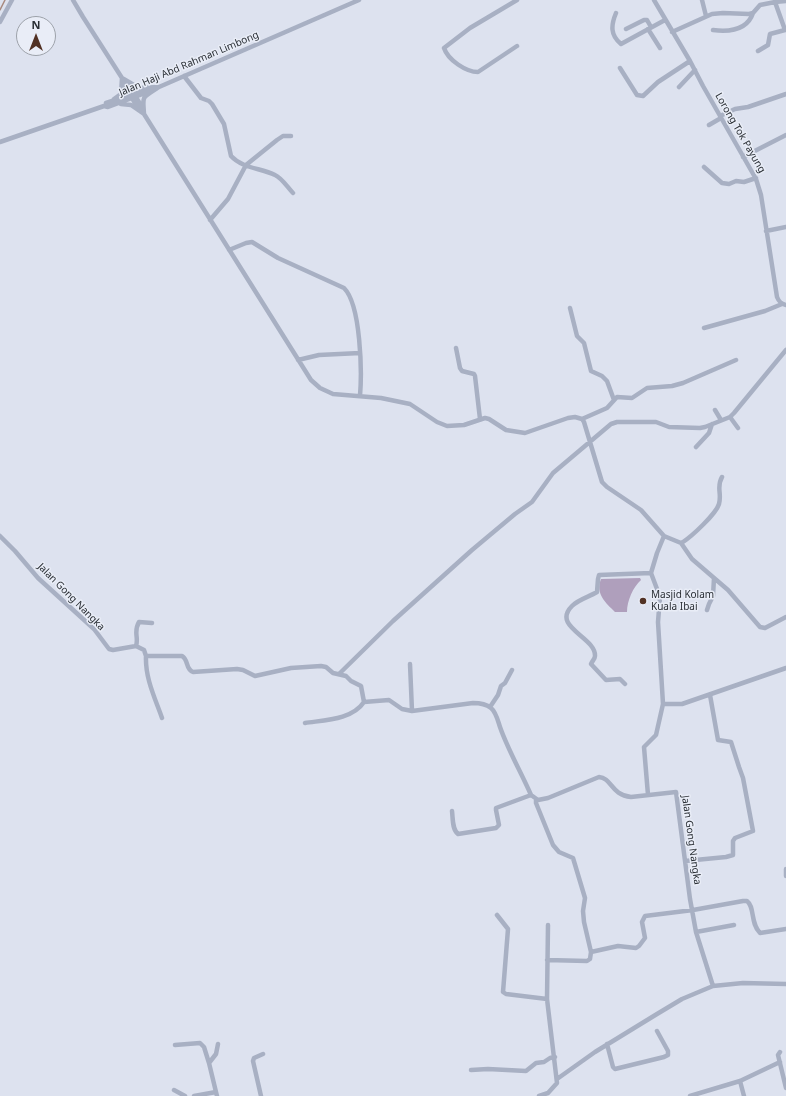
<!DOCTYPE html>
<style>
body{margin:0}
#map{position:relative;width:786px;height:1096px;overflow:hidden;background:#dde2ef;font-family:"Noto Sans",sans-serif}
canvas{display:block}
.north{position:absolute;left:16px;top:16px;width:40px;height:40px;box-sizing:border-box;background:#e9edf7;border:1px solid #9ca1a9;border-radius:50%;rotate:0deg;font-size:11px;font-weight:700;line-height:16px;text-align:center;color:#292e34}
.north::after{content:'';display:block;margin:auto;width:14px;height:18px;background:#513124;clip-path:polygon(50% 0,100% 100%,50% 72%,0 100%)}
</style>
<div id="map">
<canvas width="786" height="1096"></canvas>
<div class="north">N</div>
</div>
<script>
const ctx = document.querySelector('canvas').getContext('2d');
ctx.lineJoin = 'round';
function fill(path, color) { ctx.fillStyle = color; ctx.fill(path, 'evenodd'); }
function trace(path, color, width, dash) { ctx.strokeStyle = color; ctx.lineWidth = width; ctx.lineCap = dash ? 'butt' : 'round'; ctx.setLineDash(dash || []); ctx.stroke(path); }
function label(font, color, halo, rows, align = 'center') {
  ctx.font = font + ' "Noto Sans",sans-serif'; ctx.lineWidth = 3; ctx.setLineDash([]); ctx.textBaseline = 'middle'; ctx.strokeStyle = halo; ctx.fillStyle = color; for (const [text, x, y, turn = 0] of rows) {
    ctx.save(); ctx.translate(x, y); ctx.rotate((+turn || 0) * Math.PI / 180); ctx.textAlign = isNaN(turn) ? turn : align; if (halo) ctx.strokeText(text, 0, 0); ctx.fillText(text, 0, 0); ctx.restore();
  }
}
const green = new Path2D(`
 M640,578L641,580C633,587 627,601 627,612H615C606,603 595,594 601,579Z`);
const stream = new Path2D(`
 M0,10L5,0`);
const minor = new Path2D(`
 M73,0L83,17L122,78L139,88L159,87
 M517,0L470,28L444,48C448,60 466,72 478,72L517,46
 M654,0L690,61L703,86L756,179L761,195L777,297C779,302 781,304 786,305
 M702,0L706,16
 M775,2L786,1
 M616,13C611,25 610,35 621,44L665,20
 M0,22L12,0
 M626,29L644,20H647L651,27
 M648,29L660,48
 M713,30C729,32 747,31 753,13
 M672,32L712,14L723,13L749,14L753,13L760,5L775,2L785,30H786
 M758,51L768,45L770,34L785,30
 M620,68L637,95L643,96L658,82L690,61
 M184,76L201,98L209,101L212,104L224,124L231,156C242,168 260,168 275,175C282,178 288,188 293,193
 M126,81L142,107
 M123,83L138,108
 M679,87L695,70
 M156,89C141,99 143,96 144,114L311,380L320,388L333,394L381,398L410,404L437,422L447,426L464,425L485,418L489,419L506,430L525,433L568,418L575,417L582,419L584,422L602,482L607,487L641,510L664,536L657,553L651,573L660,597L658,622L663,704
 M114,99L121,94L122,78
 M106,103L146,90
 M121,104L131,105L144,114
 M720,116L735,109L748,107L786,94
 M709,125L721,118
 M0,142L104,106L108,107L156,89L159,87L359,0
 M743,157L786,135
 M704,167L722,183L729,184L736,181L744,182L756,178
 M210,220L228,199L246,165L277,140L283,136H291
 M766,231L786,227
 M229,250L246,243L252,242L278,258L344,288C361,305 362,372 360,396
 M570,308L577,336L584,343L591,371L602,376L607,381L614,400
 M704,328L765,311L782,304
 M456,348L460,368L462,371L474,374L475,376L480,419
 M298,360L319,355L360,353
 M715,410L721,420
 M730,417L738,428
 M582,419L607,408L617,397L632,398L647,388L672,386L683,383L736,360
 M696,447L709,433L712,424
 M0,536L15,551L38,578L94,629L109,649L113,650L136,646L144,650L146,656H182C189,660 185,669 193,672L237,669L243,670L255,676L291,668L321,666L326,667L333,673L346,676L351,681L361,686L364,702C352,720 324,720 305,723
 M664,536L681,543L683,542C692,536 716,514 719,504C722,493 716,487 722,477
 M681,543L692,559L728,590L760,627L765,628L786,617
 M707,610L709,604L713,596L714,578
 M136,646C139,637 133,632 139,622L152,623
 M146,656C145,678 155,698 162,718
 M410,664L412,711
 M339,674L393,621L472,550L515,514L532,502L553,473L611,424L617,422H656L669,427L700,428L705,427L730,417L734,413L786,350
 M625,684L620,679L606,680L591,664C592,661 595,659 595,656C596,637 551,627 572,606C579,599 589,597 597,592L598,579L599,575L651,573
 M364,702L389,700L402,709L412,711L473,703C479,703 486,704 491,708C496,712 498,721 500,727C508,750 521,772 531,795L538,800L548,798L599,777C612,778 611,795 631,797L676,792L690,899L696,932L713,986
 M490,707L498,695L501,686L505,683L512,670
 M648,795L644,747L656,735L663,704H682L786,668
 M536,799V803L553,845L559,852L573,858L585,898L583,911L584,922L591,952L590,959L587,961L547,960
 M452,811C453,819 452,829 458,834L496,828L499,825L496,810V808L531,795
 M685,861L726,857L733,855V841L735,838L753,831L743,778L739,767L731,742L718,740L710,695
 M786,869V876
 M497,915L508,929L503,992L506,994L547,999
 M696,932L734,925
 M591,952L618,946L636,948L639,946L645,938L642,922L645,916L693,910L743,901H747C755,907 750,923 760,933L786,929
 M607,1044L613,1067L615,1069L664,1057L668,1055V1051L657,1031
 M175,1045L200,1043L204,1047L209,1063
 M780,1052L778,1055L786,1088
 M471,1070L488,1069L526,1071L536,1063L544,1062L550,1058L555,1057
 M557,1079L595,1052L657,1014L682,999L713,986L743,983L786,984
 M740,1081L744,1096
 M174,1090L185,1096
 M216,1092L209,1063L216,1054L218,1044
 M194,1096L216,1092L217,1096
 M261,1096L253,1061L254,1058L263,1054
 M539,1096L548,1093L557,1083L547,999L548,925
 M690,1096L740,1081L780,1062`);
const markers = [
 [643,601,4,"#513124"]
];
const streetNames = [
 ["Jalan Haji Abd Rahman Limbong",189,64,-23],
 ["Lorong Tok Payung",740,133,60],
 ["Jalan Gong Nangka",71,597,45],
 ["Jalan Gong Nangka",691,840,82]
];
const poiNames = [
 ["Masjid Kolam",651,595],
 ["Kuala Ibai",651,607]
];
fill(green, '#af9fbc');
trace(stream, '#a98b80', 1.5);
trace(minor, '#a8b0c3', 4.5);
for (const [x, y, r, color] of markers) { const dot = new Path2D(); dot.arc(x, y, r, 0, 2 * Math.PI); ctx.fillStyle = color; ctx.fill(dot); trace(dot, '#e9edf7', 1.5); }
label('10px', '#292e34', '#e9edf7', streetNames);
label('10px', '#292e34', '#e9edf7', poiNames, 'left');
</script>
